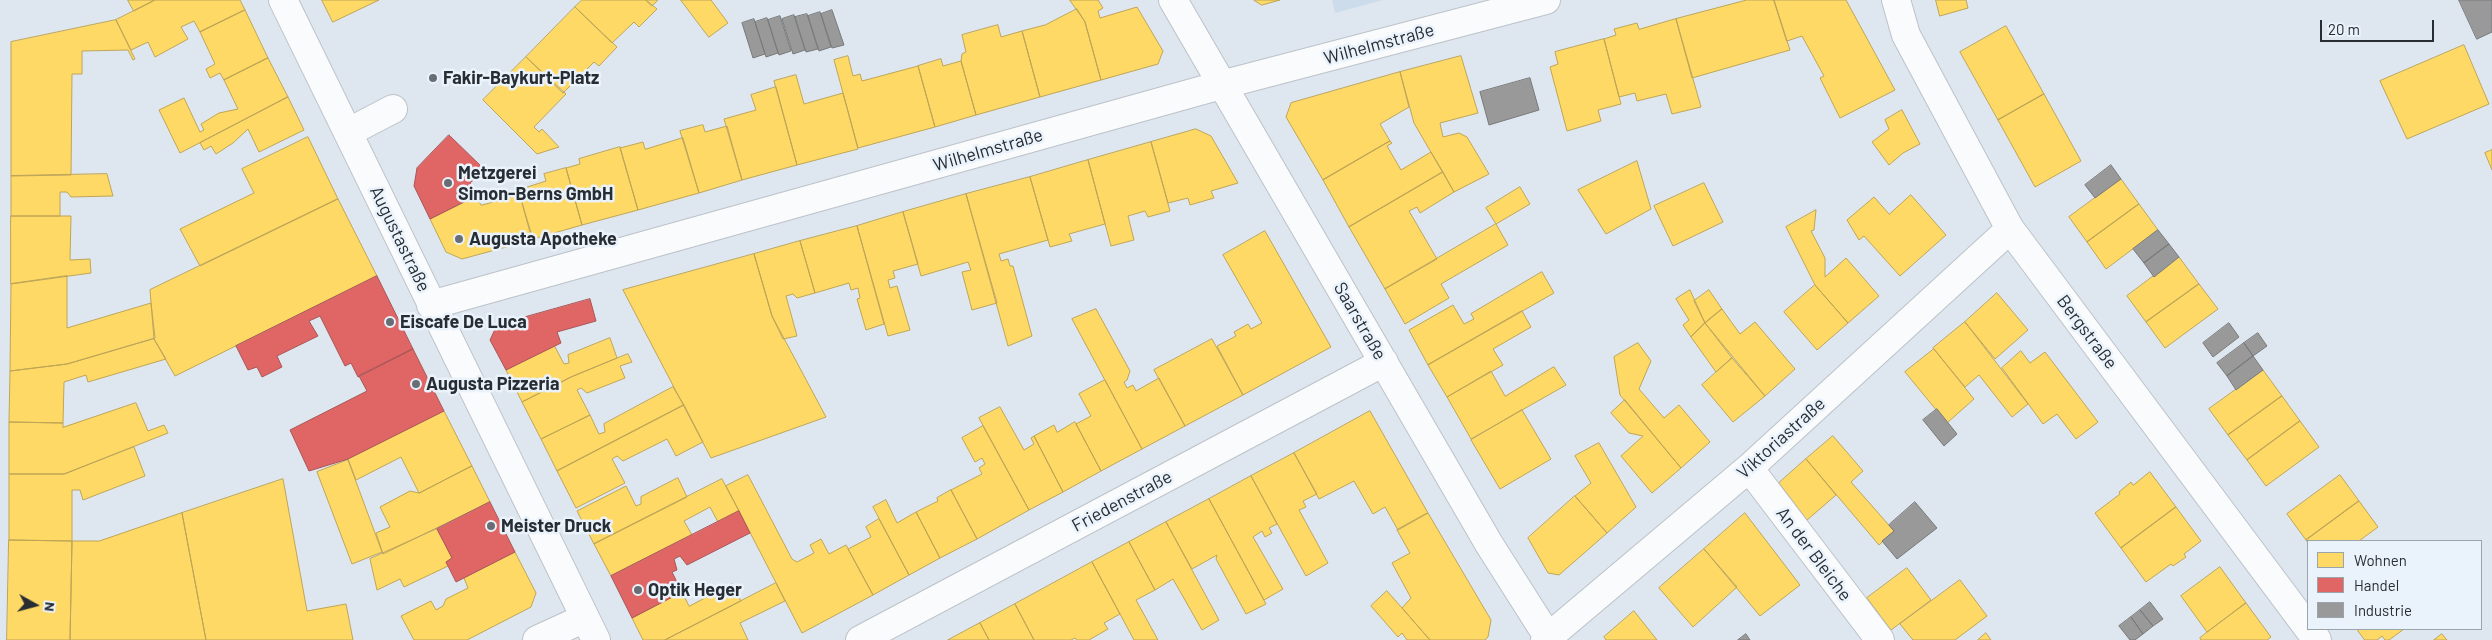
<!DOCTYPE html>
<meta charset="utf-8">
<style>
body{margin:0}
#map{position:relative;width:2492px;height:640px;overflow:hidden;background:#dee7ef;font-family:Barlow,sans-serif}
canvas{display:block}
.legend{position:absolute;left:2307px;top:540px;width:175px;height:90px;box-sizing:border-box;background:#eaf3fc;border:1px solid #9ca4ab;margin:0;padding:6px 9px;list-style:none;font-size:15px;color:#272d32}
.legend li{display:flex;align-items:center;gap:10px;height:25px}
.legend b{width:25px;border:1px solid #9ca4ab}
.north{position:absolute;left:10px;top:580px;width:50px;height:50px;-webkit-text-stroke:4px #eaf3fc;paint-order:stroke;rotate:97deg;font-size:14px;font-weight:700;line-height:20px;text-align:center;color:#272d32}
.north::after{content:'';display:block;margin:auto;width:18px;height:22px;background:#272d32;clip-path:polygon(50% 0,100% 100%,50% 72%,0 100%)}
.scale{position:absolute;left:2320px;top:20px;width:114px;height:22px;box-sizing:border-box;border:2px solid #272d32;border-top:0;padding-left:6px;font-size:15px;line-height:18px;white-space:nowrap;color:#272d32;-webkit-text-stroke:4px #eaf3fc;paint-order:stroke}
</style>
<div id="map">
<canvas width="2492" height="640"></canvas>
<ul class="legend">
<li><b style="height:14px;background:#ffd966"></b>Wohnen</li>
<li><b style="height:14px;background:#e06666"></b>Handel</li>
<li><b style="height:14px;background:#999"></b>Industrie</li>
</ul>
<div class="north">N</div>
<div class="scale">20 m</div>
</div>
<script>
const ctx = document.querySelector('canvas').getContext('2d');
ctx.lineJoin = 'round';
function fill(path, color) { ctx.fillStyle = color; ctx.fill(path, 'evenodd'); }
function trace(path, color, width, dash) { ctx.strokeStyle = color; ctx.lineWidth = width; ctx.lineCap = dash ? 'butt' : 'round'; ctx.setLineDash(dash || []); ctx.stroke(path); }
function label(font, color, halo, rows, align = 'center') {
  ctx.font = font + ' Barlow,sans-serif'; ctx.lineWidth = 5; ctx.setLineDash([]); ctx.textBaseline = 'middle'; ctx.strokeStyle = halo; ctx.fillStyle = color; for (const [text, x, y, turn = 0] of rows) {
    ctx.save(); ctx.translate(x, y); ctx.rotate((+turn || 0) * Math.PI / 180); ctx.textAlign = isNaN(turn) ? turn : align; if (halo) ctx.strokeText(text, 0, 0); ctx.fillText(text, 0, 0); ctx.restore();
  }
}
const built = new Path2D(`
 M1332,0H1383L1335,13Z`);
const homes = new Path2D(`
 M128,0H155L134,11Z
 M155,0H240L245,10L200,32L194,21L181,27L188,39L155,57L148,42L131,50L116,20Z
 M322,0H379L333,22Z
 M582,0H646L657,9L639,27L634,22L612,43L575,7Z
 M646,0H658L652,6Z
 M681,0H711L728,23L709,37Z
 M1070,0H1098L1103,8L1098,11L1100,18L1137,7L1163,51L1158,64L1101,80L1085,22Z
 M1254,0H1280L1262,5Z
 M1747,0H1774L1790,50L1692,78L1676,19Z
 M1774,0H1846L1895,90L1840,118L1820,78L1824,76L1802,36L1787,41Z
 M1936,0H1966L1968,8L1940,16Z
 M575,7L617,47L599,66L594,62L563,93L526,57Z
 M1077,9L1085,22L1101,80L1040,97L1022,31L1045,25Z
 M245,10L268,58L224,80L220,73L210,78L206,69L215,64L200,32Z
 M1676,19L1701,107L1672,114L1666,94L1637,101L1635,93L1619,97L1604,39L1616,35L1614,29L1637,23L1639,29Z
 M116,20L135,59L133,60L128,50L82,51V74H72L71,175L11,176V42Z
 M998,25L1001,37L1022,31L1040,97L976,115L961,61L962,54L966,52L962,35Z
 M2006,26L2044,94L1998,120L1960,52Z
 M1604,39L1621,104L1598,110L1601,121L1567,131L1550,67L1558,64L1555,52Z
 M2464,45L2489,104L2407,139L2380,81Z
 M848,56L853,76L860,74L862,81L918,66L935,127L858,148L834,60Z
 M1461,56L1478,113L1440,123L1443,137L1459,133L1467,137L1489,174L1454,192L1414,123L1400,72Z
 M526,57L566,94L534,127L539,132L542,129L559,147L537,154L483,100Z
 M268,58L288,97L180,153L159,110L184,98L200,132L204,130L201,124L219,113L238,109L224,80Z
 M941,59L943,66L961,61L976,115L935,127L918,66Z
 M1400,72L1409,107L1380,124L1390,141L1323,180L1286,117L1291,103Z
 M796,75L804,104L843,93L858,149L797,165L774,81Z
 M776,87L797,165L742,180L724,119L756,110L751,95Z
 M2044,94L2081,161L2035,187L1998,120Z
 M288,97L304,130L259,152L248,129L233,143L216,154L211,146L204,150L200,143Z
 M1902,110L1920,144L1903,153L1889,165L1872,142L1889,129L1885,120Z
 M703,125L705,132L727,126L742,180L699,193L680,131Z
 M1196,129L1211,136L1238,183L1211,191L1214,198L1190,205L1188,198L1168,203L1151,142Z
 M308,137L338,199L200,266L180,229L254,193L242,169Z
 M683,138L699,193L638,210L620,148L643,142L645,149Z
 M1390,141L1392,143L1387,146L1401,170L1431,152L1443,172L1349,227L1323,180Z
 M1151,142L1170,211L1148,217L1145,211L1128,216L1134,240L1111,246L1088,160Z
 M620,147L638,210L582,225L566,168L580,164L579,159Z
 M2492,150V170L2485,153Z
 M1088,160L1105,224L1069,234L1072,241L1050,247L1030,177Z
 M1637,161L1651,209L1606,234L1578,190Z
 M566,168L582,225L533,239L518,190L546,181L544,174Z
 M1443,172L1454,192L1420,213L1417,207L1409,211L1437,259L1385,289L1349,227Z
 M107,174L113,196L71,197L67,192H60V216H11V176Z
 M1030,177L1048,240L999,254L1001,261L1008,259L1010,266H1013L1032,336L1008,346L966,194Z
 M2121,179L2139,204L2087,242L2069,217Z
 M1704,183L1723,222L1673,246L1654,206Z
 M1520,187L1530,204L1496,224L1486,208Z
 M966,194L997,303L972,310L962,272L971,270L968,262L921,276L903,212Z
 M520,195L532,240L462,259L446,252L430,219L476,196L481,205Z
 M1911,195L1946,235L1900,276L1864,236L1859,240L1847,220L1874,197L1889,214Z
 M338,199L377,276L175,376L154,339L150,290Z
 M2139,204L2158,230L2106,269L2087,242Z
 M1816,210L1814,230L1811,231L1825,258V277L1846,258L1879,296L1848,323L1815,285L1786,227Z
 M903,212L918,264L893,271L895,278L888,280L890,288L897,286L910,330L888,336L857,226Z
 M11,216H71L70,260L90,259L91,273L11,284Z
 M1496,224L1508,245L1441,284L1449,298L1405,324L1385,289Z
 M857,226L884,324L866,330L857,299L860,298L858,288L851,290L849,283L815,293L800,241Z
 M1265,231L1331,347L1243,395L1217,346L1236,336L1234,332L1248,324L1251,329L1262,323L1223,255Z
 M800,241L815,293L797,298L793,294L786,296L797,336L783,339L772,316L754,254Z
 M754,254L772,316L826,417L711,458L623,290Z
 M2179,257L2199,284L2146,322L2127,296Z
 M1542,272L1554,293L1428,365L1409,330L1453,305L1464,324L1474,319L1471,314Z
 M67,276V328L151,303L155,338L67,364L10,371L11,284Z
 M2199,284L2218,309L2165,348L2146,322Z
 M1815,285L1848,323L1817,350L1784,312Z
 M1690,290L1705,323L1691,337L1683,325L1689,320L1676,299Z
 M1709,290L1722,309L1705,323L1694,301Z
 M1997,293L2028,330L1995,359L1965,322Z
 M1096,309L1130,371L1127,380L1124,382L1127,388L1133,385L1136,391L1159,378L1185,426L1142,449L1072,319Z
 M1722,309L1740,334L1755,322L1795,369L1765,396L1705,323Z
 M1522,311L1531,327L1493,349L1503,365L1447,397L1428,365Z
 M1965,322L2028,404L2012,417L1979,375L1965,387L1933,348Z
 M1705,323L1732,358L1716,372L1691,337Z
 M610,338L617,358L571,377L522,402L506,370L554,345L564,364L569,363L568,355Z
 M154,339L166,359L88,382L86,375L64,382L63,423L9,422L10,371L67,364Z
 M1212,339L1243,395L1185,426L1154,370Z
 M1638,343L1651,361L1639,389L1664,418L1679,405L1710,442L1681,468L1620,395L1614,357Z
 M1934,349L1974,399L1947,423L1905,372Z
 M2021,351L2030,363L2045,352L2098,422L2076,439L2057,414L2043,424L2002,368Z
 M628,354L632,362L620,366L625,378L587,393L581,388L577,390L590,415L541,439L522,402L571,377Z
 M1732,358L1765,396L1733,422L1702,385Z
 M1554,367L1566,385L1471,439L1447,397L1491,371L1505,396Z
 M2263,370L2282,396L2228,435L2209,409Z
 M1105,380L1142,449L1101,471L1076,424L1091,416L1079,394Z
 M673,387L684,405L557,471L541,439L590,415L599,434L605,432L604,424Z
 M2282,396L2300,421L2247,460L2228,435Z
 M1625,400L1681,468L1652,493L1621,456L1643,436L1629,433L1611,413Z
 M136,403L148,431L164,425L168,433L64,474H9V422L63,423V427Z
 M684,405L703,442L676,456L667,439L623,461L617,456L612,459L625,483L576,508L557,471Z
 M1000,407L1024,450L1034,444L1031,438L1034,436L1063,492L1029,510L979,418Z
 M1522,410L1551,459L1500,489L1471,440Z
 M444,411L472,466L419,493L401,457L356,480L348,459Z
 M1370,411L1428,513L1398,530L1385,507L1373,514L1354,481L1319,499L1294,453Z
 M2300,421L2319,447L2266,486L2247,460Z
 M1075,422L1101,471L1063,492L1034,436L1054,425L1057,432Z
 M983,426L1029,510L977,539L951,490L982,474L979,468L985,464L982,458L975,462L962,438Z
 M1833,436L1863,471L1851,482L1894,531L1879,545L1806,459Z
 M1599,443L1636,507L1607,533L1575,496L1591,483L1575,456Z
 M134,447L145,476L83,500L80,490H72V541L9,540V474H64Z
 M1294,453L1317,494L1303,501L1306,507L1299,510L1328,563L1306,576L1251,476Z
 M1806,459L1836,495L1807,520L1779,483Z
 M348,460L382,552L352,564L317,472Z
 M472,466L490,502L383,554L376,533L390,527L380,507L410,491L419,493Z
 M2150,472L2176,507L2121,548L2095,513L2120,494L2119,492L2131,482L2133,485Z
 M748,475L792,559L797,562L814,553L810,545L821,539L829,554L846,545L873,595L802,633L726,486Z
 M2340,475L2359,501L2306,540L2287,514Z
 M1251,476L1277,524L1269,528L1272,533L1265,537L1262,531L1253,537L1283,589L1264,600L1209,499Z
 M678,478L687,497L594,544L577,511L626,486L636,506L641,504V497Z
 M283,479L307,611L346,604L353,640H206L182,513Z
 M722,479L739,511L718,522L710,507L684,521L692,535L611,576L594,544Z
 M951,490L977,539L940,558L916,512L938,501L937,498Z
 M1575,496L1607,533L1559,575L1548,573L1528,538Z
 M1209,499L1266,604L1246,614L1216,559L1217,555L1192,569L1166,522Z
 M886,500L897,523L916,512L940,558L909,575L873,507Z
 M2359,501L2378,527L2359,541L2308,543L2306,540Z
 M2176,507L2201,541L2184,554L2186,557L2173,566L2171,564L2146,582L2121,548Z
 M182,513L206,640H70L72,541H99Z
 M1428,513L1491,620L1488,637L1485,640H1430L1402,608L1411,598L1392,563L1410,553L1397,530Z
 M1745,513L1800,585L1760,616L1704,549Z
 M879,519L909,575L873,595L848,549L871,537L866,527Z
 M1166,522L1219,620L1202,630L1173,579L1155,590L1129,542Z
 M437,529L452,558L446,562L448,566L404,587L400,579L377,590L370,559Z
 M9,540L72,541L70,640H7Z
 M1129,542L1155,590L1136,600L1158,640H1134L1092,562Z
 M1704,549L1737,587L1693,627L1659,588Z
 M515,552L536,593L531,607L467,640H414L401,616L431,601L436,610L443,606L446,599L468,588L464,578Z
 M1092,562L1120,614L1104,623L1108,629L1089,640H1077L1075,638L1071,640H1034L1015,604Z
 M2220,567L2246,603L2207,632L2181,596Z
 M1907,568L1931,600L1891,630L1867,598Z
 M1960,580L1987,616L1955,640H1913L1900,624Z
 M776,583L785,601L740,623L748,640H665Z
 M732,584L741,601L665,640H643L632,618L682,592L689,606Z
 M1387,591L1402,608L1430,640H1407L1402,633L1398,637L1371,606Z
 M2246,603L2271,637L2267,640H2201L2200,638Z
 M1015,604L1034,640H989L980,623Z
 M1634,611L1657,640H1606L1604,637Z
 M980,623L989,640H948Z
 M2357,629H2404L2389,640H2385L2382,636L2377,640H2365Z
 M1986,633L1991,640H1978Z
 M2442,634L2447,640H2434Z`);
const shops = new Path2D(`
 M449,135L485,170L470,183L476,196L430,219L414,186L417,168Z
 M377,276L413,349L358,377L351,363L345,366L320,316L309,321L318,336L277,356L282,367L262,377L257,367L248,370L236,346Z
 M590,299L596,321L557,332L561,343L506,370L490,340L497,325Z
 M413,349L444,411L348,459L309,471L290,430L367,391L359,376Z
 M490,502L515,552L456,582L446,562L452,558L437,529Z
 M739,511L750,533L687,565L680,556L674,559L677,570L672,572L682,592L632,618L611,576Z`);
const industry = new Path2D(`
 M2459,0H2492V32L2477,39Z
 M832,10L844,45L832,48L821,14Z
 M820,12L831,47L819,51L808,16Z
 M807,14L818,49L806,52L795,17Z
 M794,15L805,50L793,54L782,19Z
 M780,16L791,51L779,55L768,20Z
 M767,18L778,53L766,57L755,22Z
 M754,19L765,54L753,58L742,23Z
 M1530,78L1539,110L1489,125L1480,92Z
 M2111,165L2121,179L2095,198L2085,185Z
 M2158,230L2169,244L2144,263L2133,249Z
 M2169,244L2179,257L2154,277L2144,263Z
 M2229,323L2239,337L2213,357L2203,343Z
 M2258,333L2267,346L2253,356L2244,343Z
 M2244,343L2253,356L2227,376L2217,363Z
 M2253,356L2263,370L2236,390L2227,376Z
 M1937,409L1957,434L1944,446L1923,420Z
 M1915,502L1937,528L1897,559L1882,541L1894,531L1889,525Z
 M2150,602L2163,619L2153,626L2140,610Z
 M2140,610L2153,626L2143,634L2131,617Z
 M2131,617L2143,634L2135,640H2130L2119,626Z
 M1746,634L1750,640H1738Z`);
const minor = new Path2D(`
 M283,0L596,640
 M1173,0L1489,544L1550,640
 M1896,0L1906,35L2010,229L2317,640
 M349,132L393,109
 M431,305L1221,85L1546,0
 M1749,468L1880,640
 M537,640L585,618
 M860,640L1384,362
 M1545,640L1749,468L2010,229`);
const markers = [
 [433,78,5,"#676e74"],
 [448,183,5,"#676e74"],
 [459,239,5,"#676e74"],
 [390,322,5,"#676e74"],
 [416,384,5,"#676e74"],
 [491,526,5,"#676e74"],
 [638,590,5,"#676e74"]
];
const streetNames = [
 ["Wilhelmstraße",1379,44,-15],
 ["Wilhelmstraße",988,150,-16],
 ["Augustastraße",400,239,64],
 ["Saarstraße",1360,321,60],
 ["Bergstraße",2087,332,53],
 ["Viktoriastraße",1781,438,-42],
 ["Friedenstraße",1122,501,-28],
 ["An der Bleiche",1814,554,53]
];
const poiNames = [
 ["Fakir-Baykurt-Platz",443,78],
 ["Metzgerei",458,173],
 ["Simon-Berns GmbH",458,194],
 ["Augusta Apotheke",469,239],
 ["Eiscafe De Luca",400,322],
 ["Augusta Pizzeria",426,384],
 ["Meister Druck",501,526],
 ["Optik Heger",648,590]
];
fill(built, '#cddcea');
fill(homes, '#ffd966');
trace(homes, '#bea556', 1);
fill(shops, '#e06666');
trace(shops, '#a85556', 1);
fill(industry, '#999');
trace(industry, '#77797a', 1);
trace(minor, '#bcc2c8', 30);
trace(minor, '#fafbfd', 28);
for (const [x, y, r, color] of markers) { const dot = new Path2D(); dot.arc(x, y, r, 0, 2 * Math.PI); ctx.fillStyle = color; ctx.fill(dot); trace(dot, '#eaf3fc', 2); }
label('18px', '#272d32', '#eaf3fc', streetNames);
label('bold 18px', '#272d32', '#eaf3fc', poiNames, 'left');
</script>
